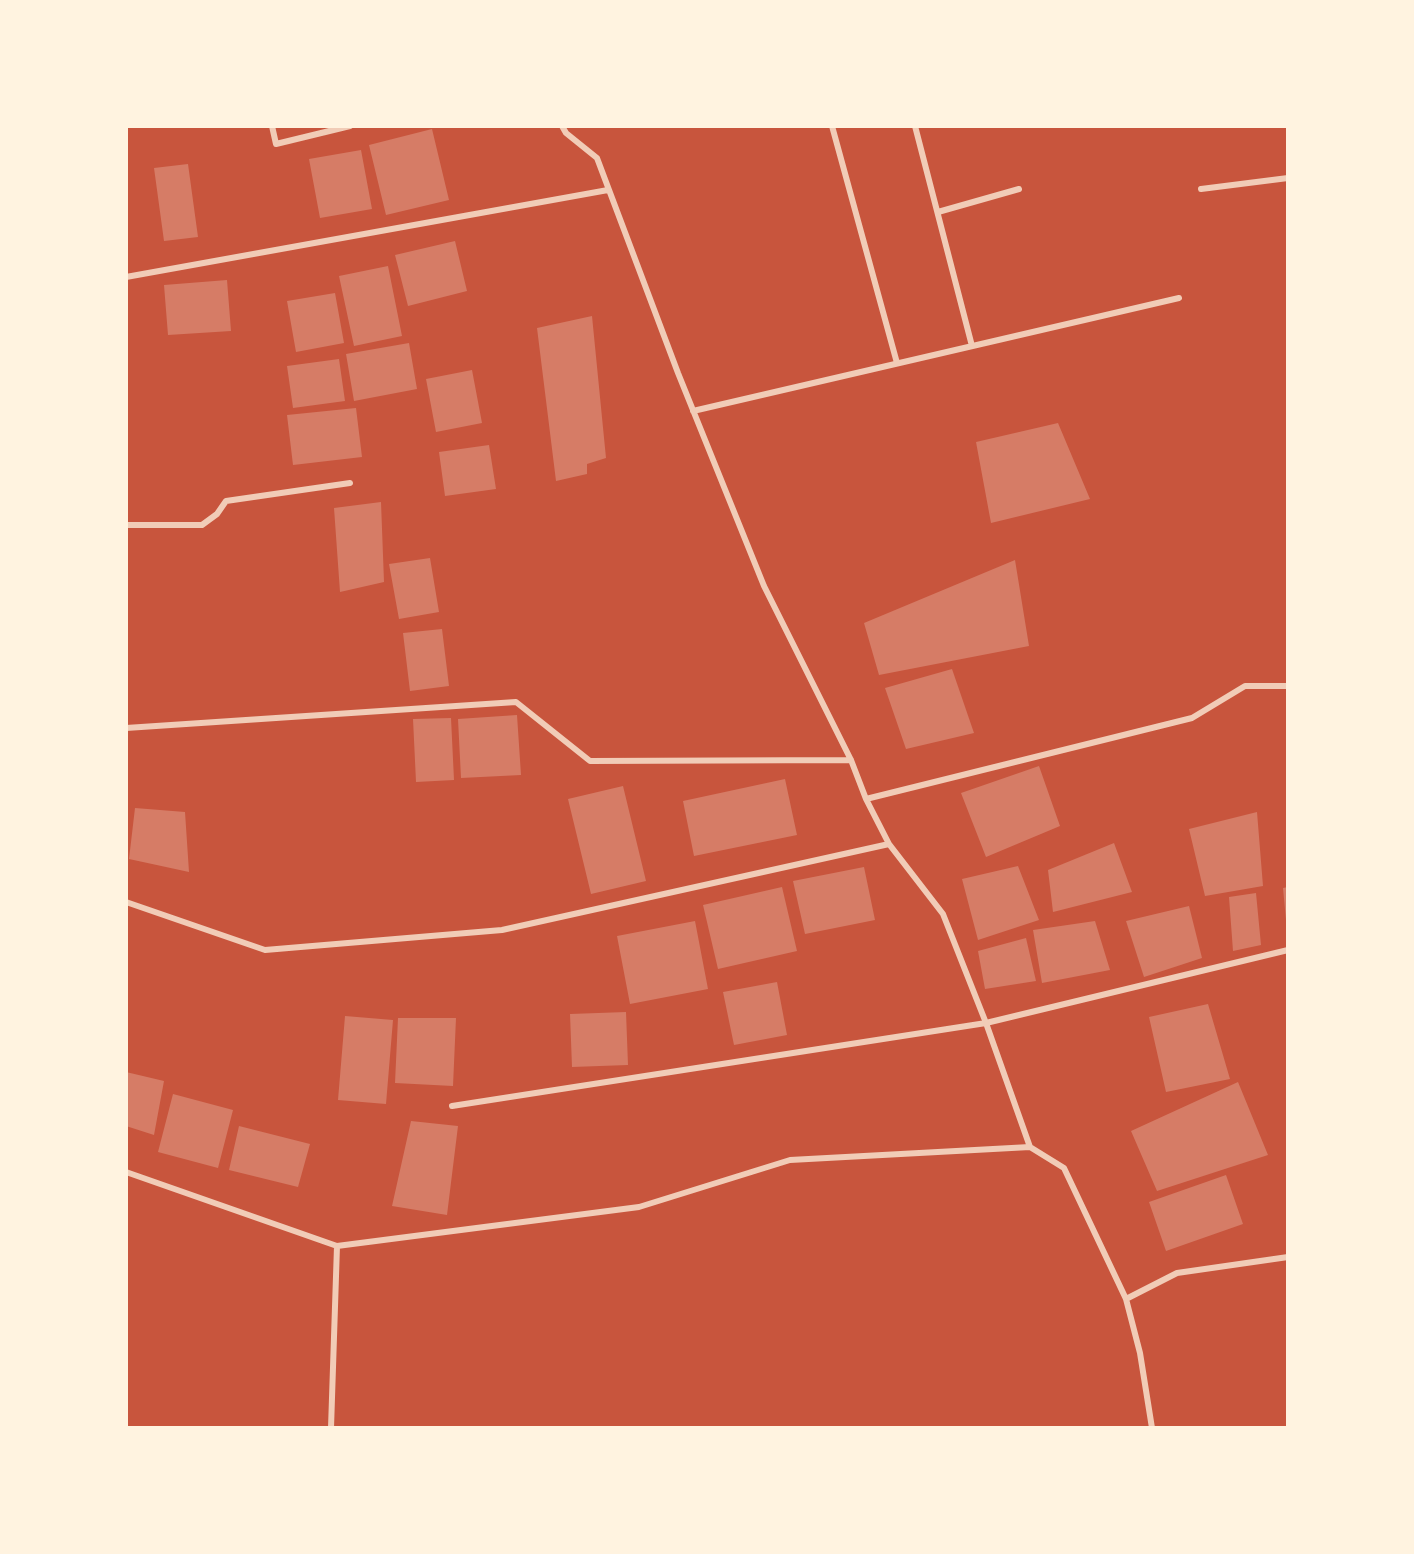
<!DOCTYPE html>
<style>
body{margin:0}
#map{position:relative;width:1414px;height:1554px;overflow:hidden;background:#c8553d;font-family:Ubuntu,sans-serif}
canvas{display:block}
.frame{position:absolute;inset:0;border:128px solid #fff3e0;pointer-events:none}
</style>
<div id="map">
<canvas width="1414" height="1554"></canvas>
<div class="frame"></div>
</div>
<script>
const ctx = document.querySelector('canvas').getContext('2d');
ctx.lineJoin = 'round';
function fill(path, color) { ctx.fillStyle = color; ctx.fill(path, 'evenodd'); }
function trace(path, color, width, dash) { ctx.strokeStyle = color; ctx.lineWidth = width; ctx.lineCap = dash ? 'butt' : 'round'; ctx.setLineDash(dash || []); ctx.stroke(path); }
const building = new Path2D(`
 M432,129L449,200L386,215L369,145Z
 M361,150L372,209L320,218L309,159Z
 M188,164L198,237L164,241L154,168Z
 M455,241L467,291L408,306L395,255Z
 M388,266L402,336L354,346L339,276Z
 M227,280L231,331L168,335L164,285Z
 M335,293L344,343L296,352L287,301Z
 M592,316L606,458L587,464V474L556,481L537,328Z
 M409,343L417,389L354,401L346,354Z
 M339,359L345,401L293,408L287,366Z
 M472,370L482,423L436,432L426,379Z
 M356,408L362,457L293,465L287,415Z
 M1058,423L1090,499L991,523L976,442Z
 M489,445L496,489L445,496L439,452Z
 M381,502L384,582L340,592L334,508Z
 M430,558L439,612L399,619L389,564Z
 M1015,560L1029,646L879,675L864,623Z
 M442,629L449,686L410,691L403,633Z
 M952,669L974,733L906,749L885,688Z
 M517,715L521,775L461,778L458,719Z
 M451,718L454,780L416,782L413,719Z
 M1039,766L1060,826L986,857L961,793Z
 M785,779L797,835L694,856L683,801Z
 M623,786L646,881L591,894L568,799Z
 M135,808L185,812L189,872L129,859Z
 M1257,812L1263,886L1205,896L1189,829Z
 M1114,843L1132,892L1053,912L1048,870Z
 M1018,866L1039,920L978,940L962,879Z
 M864,867L875,920L805,934L793,881Z
 M782,887L797,951L718,969L703,905Z
 M1288,887V920H1286L1283,888Z
 M1256,893L1261,945L1233,951L1229,897Z
 M1189,906L1202,958L1144,977L1126,921Z
 M695,921L708,989L630,1004L617,936Z
 M1095,921L1110,970L1042,983L1033,930Z
 M1026,938L1036,981L985,989L978,951Z
 M777,982L787,1035L734,1045L723,992Z
 M1208,1004L1230,1079L1166,1092L1149,1017Z
 M626,1012L628,1065L572,1067L570,1014Z
 M345,1016L393,1020L386,1104L338,1100Z
 M398,1018H456L453,1086L395,1083Z
 M126,1072L164,1081L154,1135L126,1126Z
 M1238,1082L1268,1155L1157,1191L1131,1131Z
 M173,1094L233,1110L218,1168L158,1152Z
 M411,1121L458,1126L447,1215L392,1206Z
 M239,1126L310,1144L298,1187L229,1170Z
 M1226,1175L1243,1224L1166,1251L1149,1202Z`);
const minor = new Path2D(`
 M272,126L276,144L350,126
 M562,126L566,133L597,158L678,373L764,586L851,760L866,799L889,844L943,914L986,1023L1030,1147L1064,1168L1126,1299L1140,1353L1152,1428
 M832,126L897,363
 M915,126L972,346
 M1201,189L1288,178
 M938,212L1019,189
 M126,277L608,190
 M693,411L1179,298
 M126,525H202L217,514L226,501L350,483
 M126,728L516,702L590,761L851,760
 M866,799L1192,718L1245,686H1288
 M126,902L265,950L502,930L889,844
 M452,1106L986,1023L1288,950
 M126,1172L337,1246L639,1207L790,1160L1030,1147
 M1126,1299L1177,1273L1288,1257
 M331,1428L337,1246`);
fill(building, '#d67c66');
trace(minor, '#f1ccb7', 6);
</script>
